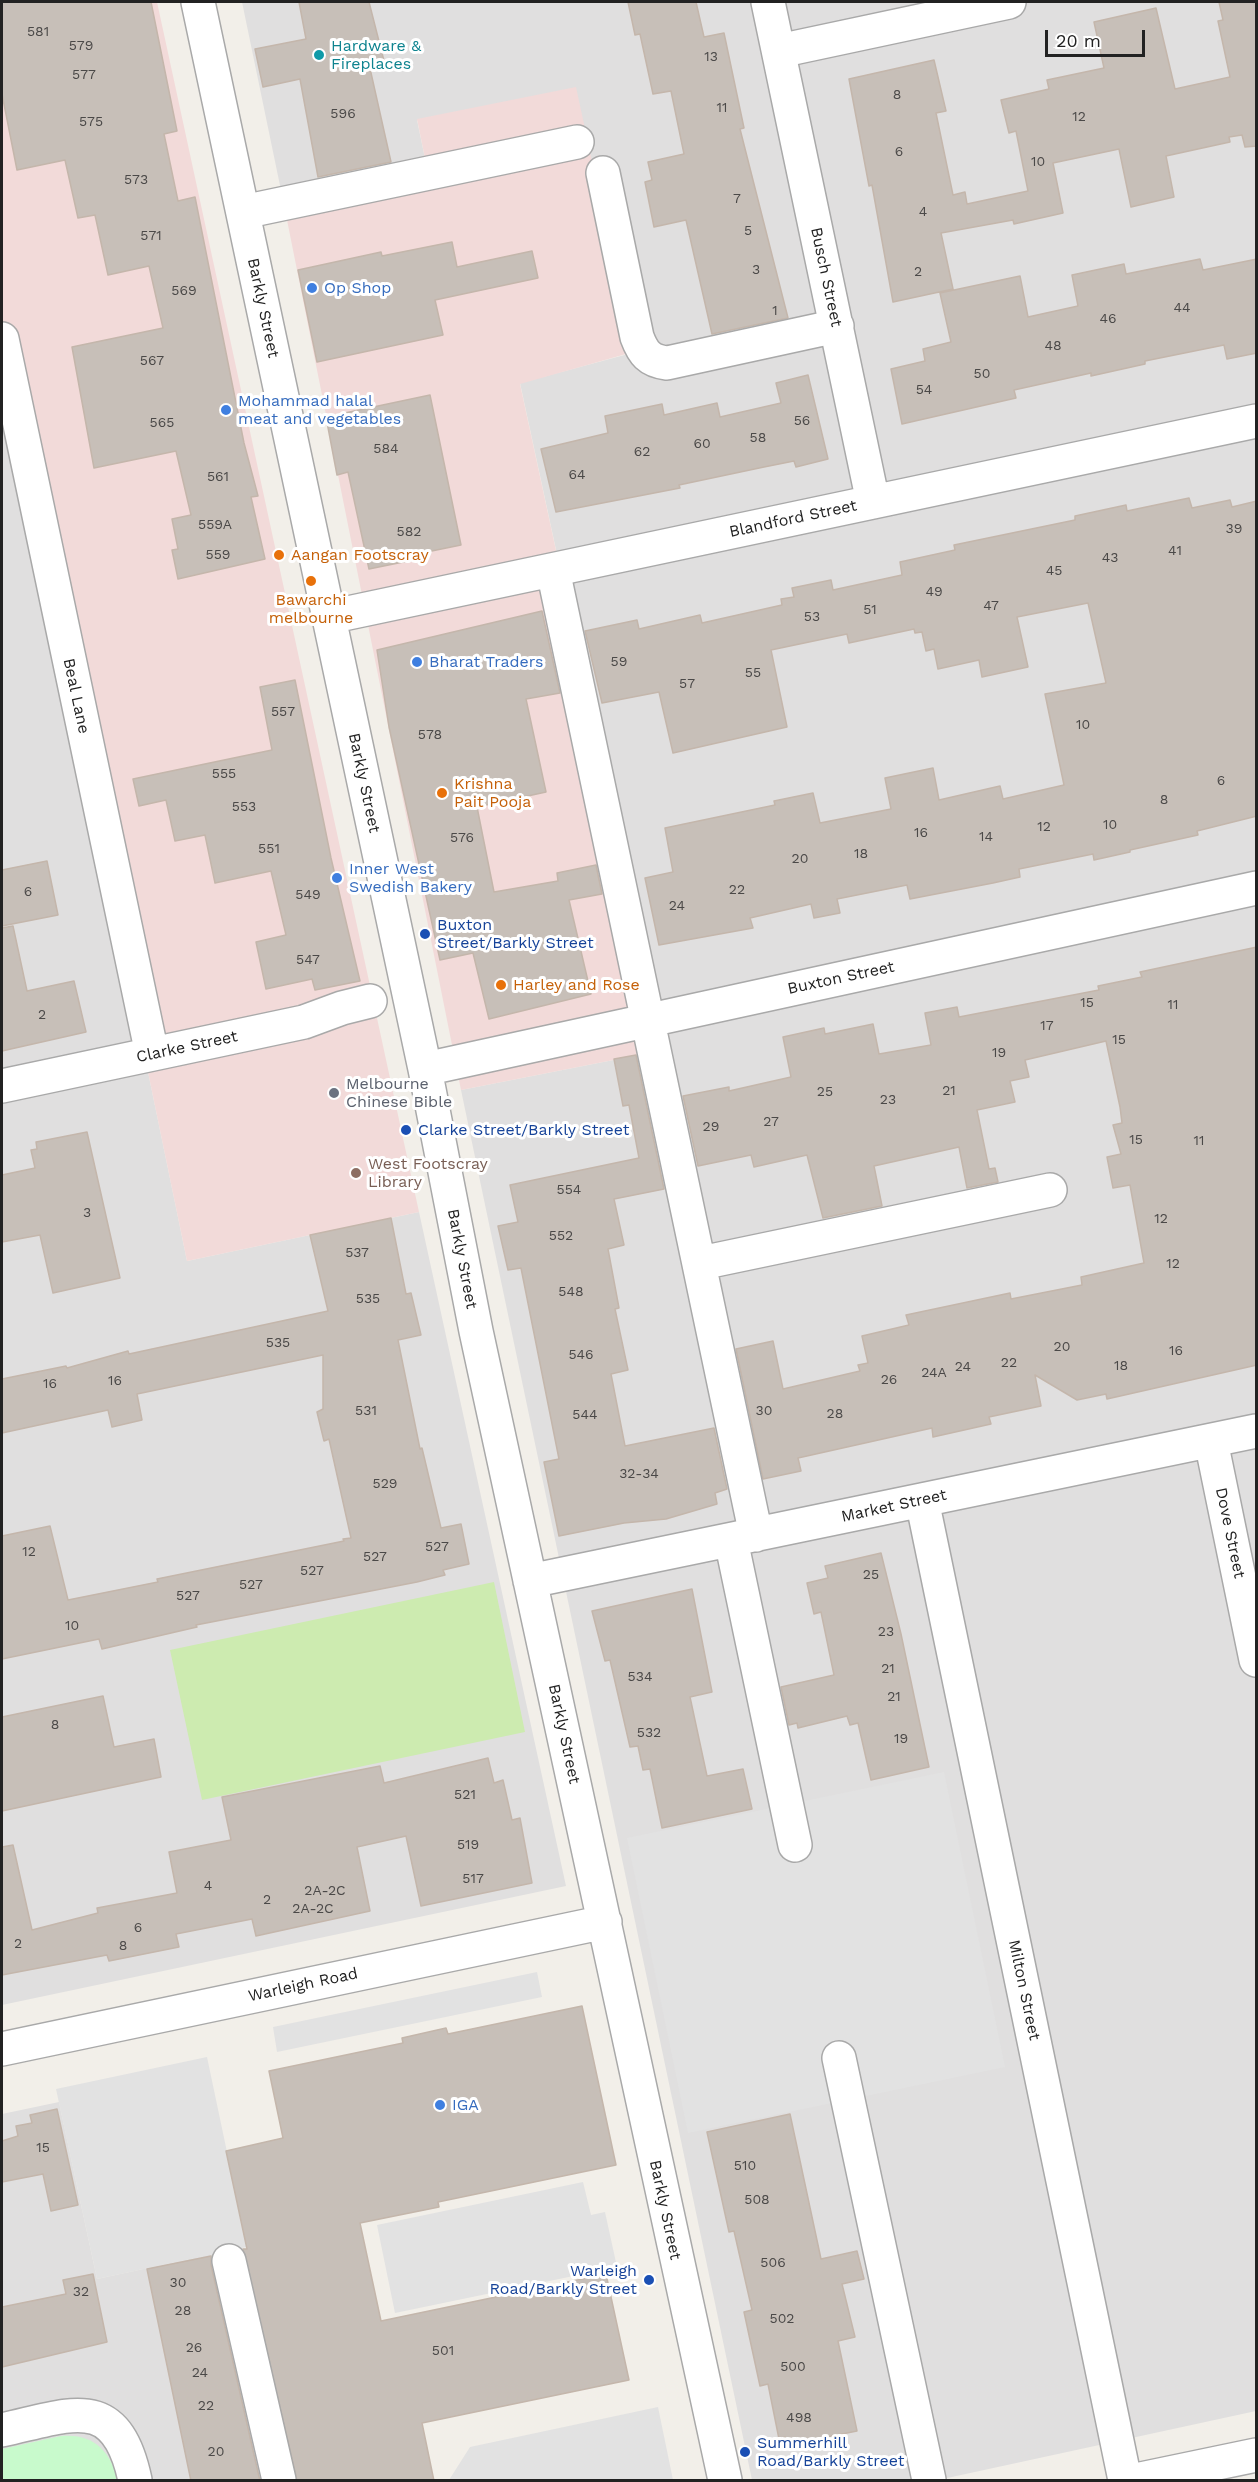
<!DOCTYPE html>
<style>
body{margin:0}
#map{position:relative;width:1258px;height:2482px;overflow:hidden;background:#f2efe9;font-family:"Work Sans",sans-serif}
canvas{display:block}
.frame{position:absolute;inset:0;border:3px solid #222;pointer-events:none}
.scale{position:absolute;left:1045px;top:30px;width:100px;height:27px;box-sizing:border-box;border:3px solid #222;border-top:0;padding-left:8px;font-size:18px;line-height:21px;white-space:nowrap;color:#222;-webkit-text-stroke:4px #fff;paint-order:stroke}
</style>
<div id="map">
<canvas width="1258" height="2482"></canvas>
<div class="frame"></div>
<div class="scale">20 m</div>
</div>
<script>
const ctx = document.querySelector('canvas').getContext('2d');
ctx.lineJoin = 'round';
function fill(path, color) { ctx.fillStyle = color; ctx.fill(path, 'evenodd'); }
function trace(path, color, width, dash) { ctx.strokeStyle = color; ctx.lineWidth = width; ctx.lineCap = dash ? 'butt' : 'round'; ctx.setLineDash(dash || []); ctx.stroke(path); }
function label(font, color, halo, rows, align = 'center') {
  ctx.font = font + ' "Work Sans",sans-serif'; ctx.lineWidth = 6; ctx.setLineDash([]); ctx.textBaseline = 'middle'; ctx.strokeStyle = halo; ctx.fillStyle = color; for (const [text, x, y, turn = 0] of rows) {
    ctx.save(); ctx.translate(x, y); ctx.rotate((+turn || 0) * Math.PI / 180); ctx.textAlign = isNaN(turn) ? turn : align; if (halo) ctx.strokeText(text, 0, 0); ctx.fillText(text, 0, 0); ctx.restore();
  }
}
const residential = new Path2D(`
 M242,2H1256V2411L938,2480H752L461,1090L664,1050L520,383L632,353L417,120L427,168L283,200Z
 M2,364L187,1261L419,1212L566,1886L2,2005Z
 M59,2102L97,2279L235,2249L286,2480H2V2114Z`);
const commercial = new Path2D(`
 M2,2H157L419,1212L187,1261L2,364Z
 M576,87L633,352L520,384L664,1050L461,1090L283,200L427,168L417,119Z`);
const grass = new Path2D(`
 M494,1582L525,1732L202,1800L170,1650Z`);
const park = new Path2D(`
 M61,2436C93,2433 111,2451 117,2480H2V2449Z`);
const parking = new Path2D(`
 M944,1772L1005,2067L688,2133L627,1838Z
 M537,1972L542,1997L277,2052L273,2027Z
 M207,2057L247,2247L97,2279L56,2089Z
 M583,2182L591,2215L605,2212L617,2267L395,2313L377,2225Z
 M658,2407L673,2480H449L470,2447Z`);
const building = new Path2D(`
 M2,2H151L177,131L164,134L178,201L195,197L244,443L258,496L251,497L265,559L178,579L172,550L178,549L172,519L191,515L176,451L94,468L72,347L163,328L149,266L108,275L95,215L78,218L65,160L17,170L2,94Z
 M299,2H369L384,61L369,64L391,162L318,177L300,79L263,87L255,49L306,39Z
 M628,2H696L704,37L724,33L744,128L740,129L788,318L712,334L686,220L654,227L645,182L652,180L648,162L684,154L671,91L653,94L640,34L635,35Z
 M1219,2H1257V146L1245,147L1242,135L1229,137L1230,142L1166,156L1174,197L1131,207L1119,149L1053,163L1063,213L1014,224L1013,220L941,233L953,289L893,302L872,185L869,186L849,79L934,60L946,111L936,113L953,195L965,192L967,204L1028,191L1016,131L1009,133L1001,100L1049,89L1047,80L1104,68L1094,22L1156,8L1175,89L1230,77L1218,21L1223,20Z
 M452,242L457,267L532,251L538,278L435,300L443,335L317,362L298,270L381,252L382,256Z
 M1200,259L1203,270L1257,259V353L1227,359L1224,345L1145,361V364L1091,376V373L1014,390L1016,398L902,424L891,369L925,361L923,349L951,342L940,293L1020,276L1028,317L1078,306L1072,275L1124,264L1126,274Z
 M808,375L828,459L796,467L794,461L764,467L679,485L680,488L556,512L541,449L608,433L605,416L662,404L664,415L717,403L720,417L781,403L776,383Z
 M430,395L461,545L417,554L418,559L369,569L348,472L337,475L326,417Z
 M1189,498L1192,508L1230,500L1232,507L1257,501V816L1197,831L1198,835L1130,850V852L1094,860L1093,854L1019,869L1020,877L993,883L910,899L907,885L837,899L840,913L814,918L811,904L750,918L753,928L659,945L645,878L673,872L665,828L775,805L774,801L813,793L820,823L891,809L885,778L933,768L939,800L1000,786L1003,799L1064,785L1045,694L1106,683L1088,603L1017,617L1028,667L982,677L979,660L938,669L934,649L926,651L922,632L915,633L914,629L849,643L847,634L771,650L787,727L673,753L659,692L602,703L585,631L637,620L639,629L700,615L702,623L782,605L781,599L794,597L792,588L831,580L833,590L902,575L900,562L955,550L954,545L1075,520V516L1126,505L1127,511Z
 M542,611L560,693L526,699L546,792L477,807L494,892L558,881L557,873L596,865L602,894L569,900L591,994L489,1019L473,953L440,960L389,727L377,650Z
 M295,680L331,858L360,981L315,990L312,979L266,989L256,942L286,935L271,871L215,883L205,835L175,841L166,800L139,806L133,779L272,750L260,687Z
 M47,861L58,915L2,926V870Z
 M13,926L27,991L74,981L86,1032L2,1051V928Z
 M1257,947V1365L1107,1399L1106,1394L1077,1400L1035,1375L1041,1406L989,1417L991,1424L933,1437L932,1428L798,1458L801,1471L763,1479L736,1349L773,1341L783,1389L860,1371L858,1365L868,1363L862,1336L909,1325L906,1315L1010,1293L1011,1299L1082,1285L1081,1277L1144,1263L1130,1185L1113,1188L1107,1157L1121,1154L1113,1125L1122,1123L1120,1107L1106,1041L1025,1060L1029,1077L1010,1081L1015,1102L977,1110L989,1169L995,1168L998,1182L967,1188L959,1147L874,1166L882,1206L823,1218L807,1155L754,1167L751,1155L698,1166L683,1096L729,1087V1091L791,1077L783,1037L824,1028L825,1034L873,1024L879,1054L931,1045L925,1013L957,1007L959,1017L1099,990L1098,986L1142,977L1140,972Z
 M636,1055L664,1189L614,1199L624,1245L608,1249L619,1308L615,1309L628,1370L611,1374L625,1446L714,1428L727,1489L715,1493L717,1504L666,1519L624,1523L559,1536L544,1462L559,1459L521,1268L508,1270L498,1226L518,1222L510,1185L639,1158L629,1105L623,1106L614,1059Z
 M87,1132L120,1278L53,1293L40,1235L2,1242V1175L35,1168L31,1150L37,1149L36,1142Z
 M391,1218L406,1294L411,1293L421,1335L398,1340L420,1449L422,1448L441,1528L461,1524L469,1564L443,1570L445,1575L417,1582L196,1625L197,1627L102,1649L99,1639L2,1659V1536L50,1526L68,1600L158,1582L157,1579L344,1541L343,1539L351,1538L329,1439L324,1441L317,1412L323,1409V1355L137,1394L142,1420L112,1427L108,1410L2,1433V1379L66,1366L67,1368L128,1351L129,1354L328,1311L310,1235Z
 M881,1553L901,1634L929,1767L871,1780L858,1723L850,1725L847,1716L798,1728L797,1723L789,1725L781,1687L834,1675L821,1612L814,1614L807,1583L828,1578L825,1566Z
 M692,1589L712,1692L690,1697L707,1776L743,1769L752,1809L662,1828L650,1769L643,1770L638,1746L630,1747L610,1660L605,1661L592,1611Z
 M103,1696L114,1747L154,1739L161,1777L2,1811V1717Z
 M488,1758L494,1783L503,1780L512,1820L520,1818L532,1883L421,1906L406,1836L357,1847L370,1911L256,1936L252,1919L176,1934L179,1947L109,1961L107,1955L2,1975V1847L13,1845L32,1930L98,1913L97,1908L177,1893L169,1852L231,1840L222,1797L380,1766L384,1783Z
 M582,2006L616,2165L438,2202L439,2207L360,2223L381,2321L606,2274L629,2380L422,2423L434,2481H297L243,2249H247L226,2151L283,2138L269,2071L403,2043L402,2038L446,2028L448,2034Z
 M57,2109L78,2205L51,2211L43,2174L2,2182V2141L18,2136L16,2126L32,2123L30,2115Z
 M790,2114L821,2259L857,2251L864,2279L842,2284L855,2337L838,2341L857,2431L787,2445L785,2437L779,2439L768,2384L760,2386L744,2312L752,2310L734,2231L729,2232L707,2132Z
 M211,2256V2265L260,2481H191L147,2269Z
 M93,2274L107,2342L2,2367V2307L66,2294L63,2280Z`);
const minor = new Path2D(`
 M198,2L425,1069L476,1331L725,2480
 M768,2L873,502
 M779,51L1009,2
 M603,173L637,337C643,353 649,361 667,363L837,326
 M243,212L577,142
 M2,339L152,1054
 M553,570L756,1535
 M329,617L1256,421
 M425,1069L1256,888
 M2,1086L304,1022L342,1008L370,1001
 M701,1263L1050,1190
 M1211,1441L1256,1660
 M922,1500L1125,2480
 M731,1540L795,1845
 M530,1581L1256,1431
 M2,2049L605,1922
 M839,2058L929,2480
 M229,2261L279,2480
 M2,2430C71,2415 116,2391 135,2480
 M1136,2480L1256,2455`);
const markers = [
 [319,55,6,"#0f9aa8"],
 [312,288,6,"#3f7fe0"],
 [226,410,6,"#3f7fe0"],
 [279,555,6,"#e8710a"],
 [311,581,6,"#e8710a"],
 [417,662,6,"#3f7fe0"],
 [442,793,6,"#e8710a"],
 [337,878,6,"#3f7fe0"],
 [425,934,6,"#1a4fb4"],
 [501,985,6,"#e8710a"],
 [334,1093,6,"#6b7280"],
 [406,1130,6,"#1a4fb4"],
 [356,1173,6,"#8d6e63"],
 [440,2105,6,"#3f7fe0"],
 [649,2280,6,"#1a4fb4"],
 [745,2452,6,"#1a4fb4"]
];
const numberNames = [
 ["581",38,32],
 ["579",81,46],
 ["13",711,57],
 ["577",84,75],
 ["8",897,95],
 ["11",722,108],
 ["596",343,114],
 ["12",1079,117],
 ["575",91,122],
 ["6",899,152],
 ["10",1038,162],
 ["573",136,180],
 ["7",737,199],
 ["4",923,212],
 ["5",748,231],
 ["571",151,236],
 ["3",756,270],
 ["2",918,272],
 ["569",184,291],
 ["44",1182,308],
 ["1",775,311],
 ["46",1108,319],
 ["48",1053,346],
 ["567",152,361],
 ["50",982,374],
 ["54",924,390],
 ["56",802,421],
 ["565",162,423],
 ["58",758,438],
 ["60",702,444],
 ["584",386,449],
 ["62",642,452],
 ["64",577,475],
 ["561",218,477],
 ["559A",215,525],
 ["39",1234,529],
 ["582",409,532],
 ["41",1175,551],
 ["559",218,555],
 ["43",1110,558],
 ["45",1054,571],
 ["49",934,592],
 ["47",991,606],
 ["51",870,610],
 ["53",812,617],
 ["59",619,662],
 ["55",753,673],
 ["57",687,684],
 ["557",283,712],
 ["10",1083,725],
 ["578",430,735],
 ["555",224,774],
 ["6",1221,781],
 ["8",1164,800],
 ["553",244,807],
 ["10",1110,825],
 ["12",1044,827],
 ["16",921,833],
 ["14",986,837],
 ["576",462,838],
 ["551",269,849],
 ["18",861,854],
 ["20",800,859],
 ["22",737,890],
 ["6",28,892],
 ["549",308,895],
 ["24",677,906],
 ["547",308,960],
 ["15",1087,1003],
 ["11",1173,1005],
 ["2",42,1015],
 ["17",1047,1026],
 ["15",1119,1040],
 ["19",999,1053],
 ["21",949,1091],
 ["25",825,1092],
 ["23",888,1100],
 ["27",771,1122],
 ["29",711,1127],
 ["15",1136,1140],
 ["11",1199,1141],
 ["554",569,1190],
 ["3",87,1213],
 ["12",1161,1219],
 ["552",561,1236],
 ["537",357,1253],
 ["12",1173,1264],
 ["548",571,1292],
 ["535",368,1299],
 ["535",278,1343],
 ["20",1062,1347],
 ["16",1176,1351],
 ["546",581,1355],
 ["22",1009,1363],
 ["18",1121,1366],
 ["24",963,1367],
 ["24A",934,1373],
 ["26",889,1380],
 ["16",115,1381],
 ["16",50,1384],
 ["531",366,1411],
 ["30",764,1411],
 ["28",835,1414],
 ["544",585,1415],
 ["32-34",639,1474],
 ["529",385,1484],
 ["527",437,1547],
 ["12",29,1552],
 ["527",375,1557],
 ["527",312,1571],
 ["25",871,1575],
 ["527",251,1585],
 ["527",188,1596],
 ["10",72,1626],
 ["23",886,1632],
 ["21",888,1669],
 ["534",640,1677],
 ["21",894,1697],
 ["8",55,1725],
 ["532",649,1733],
 ["19",901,1739],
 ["521",465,1795],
 ["519",468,1845],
 ["517",473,1879],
 ["4",208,1886],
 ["2A-2C",325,1891],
 ["2",267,1900],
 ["2A-2C",313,1909],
 ["6",138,1928],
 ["2",18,1944],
 ["8",123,1946],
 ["15",43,2148],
 ["510",745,2166],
 ["508",757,2200],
 ["506",773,2263],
 ["30",178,2283],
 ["32",81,2292],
 ["28",183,2311],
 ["502",782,2319],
 ["26",194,2348],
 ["501",443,2351],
 ["500",793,2367],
 ["24",200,2373],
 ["22",206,2406],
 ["498",799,2418],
 ["20",216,2452]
];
const cultureNames = [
 ["Hardware &",331,46],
 ["Fireplaces",331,64]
];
const streetNames = [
 ["Busch Street",826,277,78],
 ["Barkly Street",263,308,78],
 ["Blandford Street",793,519,-12],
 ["Beal Lane",76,696,78],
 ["Barkly Street",364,783,78],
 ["Buxton Street",841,978,-12],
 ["Clarke Street",187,1047,-12],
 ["Barkly Street",462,1259,79],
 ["Market Street",894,1506,-12],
 ["Dove Street",1230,1533,78],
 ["Barkly Street",564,1734,78],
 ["Warleigh Road",303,1985,-12],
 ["Milton Street",1024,1990,78],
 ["Barkly Street",665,2210,78]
];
const shopNames = [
 ["Op Shop",324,288],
 ["Mohammad halal",238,401],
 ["meat and vegetables",238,419],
 ["Bharat Traders",429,662],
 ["Inner West",349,869],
 ["Swedish Bakery",349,887],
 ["IGA",452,2105]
];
const foodNames = [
 ["Aangan Footscray",291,555],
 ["Bawarchi",311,600,"center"],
 ["melbourne",311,618,"center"],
 ["Krishna",454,784],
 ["Pait Pooja",454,802],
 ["Harley and Rose",513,985]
];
const transitNames = [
 ["Buxton",437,925],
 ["Street/Barkly Street",437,943],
 ["Clarke Street/Barkly Street",418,1130],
 ["Warleigh",637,2271,"right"],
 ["Road/Barkly Street",637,2289,"right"],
 ["Summerhill",757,2443],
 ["Road/Barkly Street",757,2461]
];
const worshipNames = [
 ["Melbourne",346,1084],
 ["Chinese Bible",346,1102]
];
const educationNames = [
 ["West Footscray",368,1164],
 ["Library",368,1182]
];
fill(residential, '#e0dfdf');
fill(commercial, '#f2dad9');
fill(grass, '#cdebb0');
fill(park, '#c8facc');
fill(parking, '#e2e2e2');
fill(building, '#c7bfb8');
trace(building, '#c4b6ab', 1.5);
trace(minor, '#a9a9a9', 36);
trace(minor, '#fff', 33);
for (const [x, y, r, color] of markers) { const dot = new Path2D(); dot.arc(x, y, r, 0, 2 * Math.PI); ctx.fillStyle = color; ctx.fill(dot); trace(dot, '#fff', 2); }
label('14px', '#4b4948', null, numberNames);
label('16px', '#0d838f', '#fff', cultureNames, 'left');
label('16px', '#222', '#fff', streetNames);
label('16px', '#366cbe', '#fff', shopNames, 'left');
label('16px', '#c56008', '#fff', foodNames, 'left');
label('16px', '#164399', '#fff', transitNames, 'left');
label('16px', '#5b616d', '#fff', worshipNames, 'left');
label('16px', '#785e54', '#fff', educationNames, 'left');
</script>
